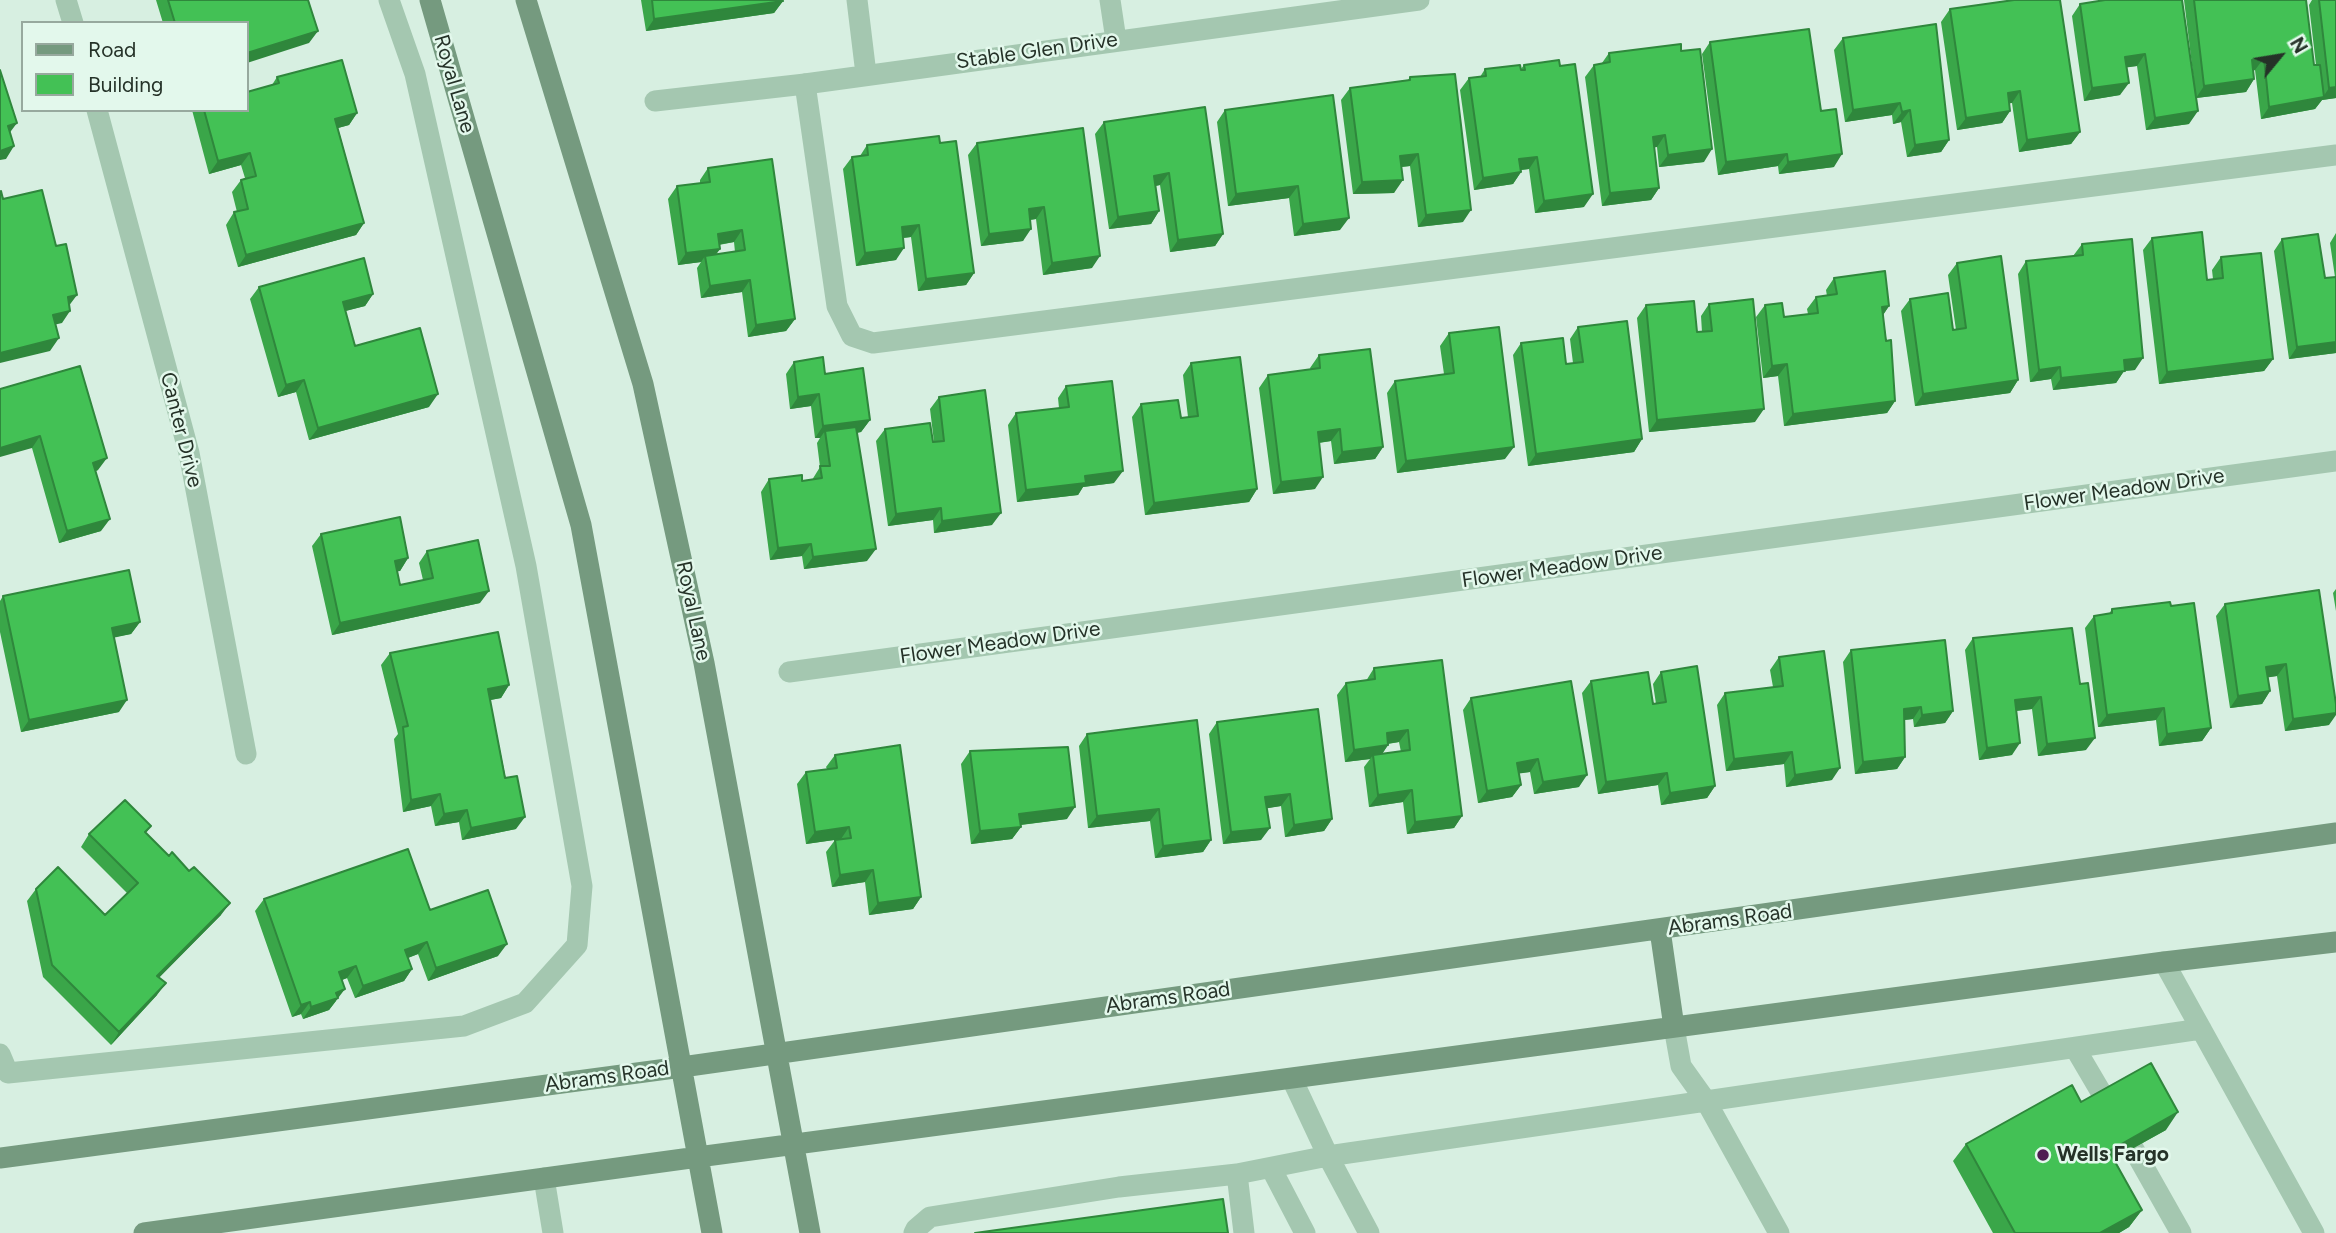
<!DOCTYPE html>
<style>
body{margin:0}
#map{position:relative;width:2336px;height:1233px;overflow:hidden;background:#d7efe1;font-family:Figtree,sans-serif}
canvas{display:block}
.legend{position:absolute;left:21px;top:21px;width:228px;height:91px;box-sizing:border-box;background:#e3f8ec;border:2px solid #97a99e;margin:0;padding:9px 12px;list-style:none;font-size:21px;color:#253228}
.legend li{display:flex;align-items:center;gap:14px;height:35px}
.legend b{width:35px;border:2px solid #97a99e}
.north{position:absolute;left:2245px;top:21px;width:70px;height:70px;-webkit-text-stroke:5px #e3f8ec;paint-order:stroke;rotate:60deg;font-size:19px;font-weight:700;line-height:28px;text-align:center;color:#253228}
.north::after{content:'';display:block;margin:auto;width:24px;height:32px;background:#253228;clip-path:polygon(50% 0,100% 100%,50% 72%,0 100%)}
</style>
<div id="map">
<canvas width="2336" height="1233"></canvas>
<ul class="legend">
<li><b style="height:9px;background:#759a7f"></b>Road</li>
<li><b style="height:19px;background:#43c155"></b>Building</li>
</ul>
<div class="north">N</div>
</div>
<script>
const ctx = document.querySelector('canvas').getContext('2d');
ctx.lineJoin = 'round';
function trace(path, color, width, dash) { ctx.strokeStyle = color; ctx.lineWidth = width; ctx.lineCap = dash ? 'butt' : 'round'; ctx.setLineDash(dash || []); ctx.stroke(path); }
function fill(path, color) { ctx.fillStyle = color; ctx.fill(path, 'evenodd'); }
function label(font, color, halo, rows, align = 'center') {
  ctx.font = font + ' Figtree,sans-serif'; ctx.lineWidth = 5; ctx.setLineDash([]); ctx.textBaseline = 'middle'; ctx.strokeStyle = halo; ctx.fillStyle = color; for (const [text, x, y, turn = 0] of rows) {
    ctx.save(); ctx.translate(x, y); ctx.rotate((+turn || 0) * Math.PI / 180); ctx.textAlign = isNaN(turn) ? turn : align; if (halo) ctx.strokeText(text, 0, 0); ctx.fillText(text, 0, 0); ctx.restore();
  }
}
const lane = new Path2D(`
 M1110,0L1116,40
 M805,84L837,306L852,336L873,343L2336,155
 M2164,962L2314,1233
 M1674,1027L1681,1066L1706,1101L1779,1233
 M2075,1048L2105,1099
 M0,1054L8,1073L464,1026L525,1003L577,945L582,886L526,566L415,74L389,0
 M1292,1079L1328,1156L1369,1233
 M2133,1148L2181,1233
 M1271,1168L1305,1233
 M1237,1174L1328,1156L2201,1029
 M544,1178L553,1233
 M914,1233L916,1229L930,1217L1119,1187L1237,1174L1244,1233`);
const street = new Path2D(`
 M66,0L73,23
 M857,0L866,74
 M655,101L805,84L1419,0
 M97,110L189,453L246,754
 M789,672L2336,461`);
const secondary = new Path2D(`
 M430,0L581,525L712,1233
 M526,0L643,384L704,663L810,1233
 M1660,930L1674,1027
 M0,1158L682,1067L2336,833
 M144,1233L698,1157L2164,962L2336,942`);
const wall = new Path2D(`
 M156,0H308L309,43L247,23H163Z
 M641,0H782L783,1L774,13L646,31Z
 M2182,0L2189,124L2146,130L2137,66L2126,67L2120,95L2084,101L2072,16L2080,4Z
 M2184,0H2306L2314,65H2316L2309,5L2312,0H2336V98L2322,100L2315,109L2261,119L2255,70L2253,71L2254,79L2246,92L2196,98Z
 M1950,9L2080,132L2071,144L2019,152L2012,103H2009L2010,111L2002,123L1957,130L1941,22Z
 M1843,38L1949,140L1941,152L1907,157L1901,122L1893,124L1892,115L1845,122L1834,50Z
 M1710,42L1821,111L1834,167L1779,174L1778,166L1718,175L1702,54Z
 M1609,53L1704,162L1659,167L1657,147H1654L1659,188L1651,200L1602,206L1585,77L1594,65L1602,63Z
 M1524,65L1584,207L1535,213L1529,169L1521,170V172L1513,184L1474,190L1460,90L1469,78L1480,77L1485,69H1521Z
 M277,77L357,113L349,125L338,128L364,223L356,235L238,267L226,225L234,212H237L232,192L241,180L245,178L241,165L209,174L192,110H247L272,85Z
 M1410,77L1463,222L1418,227L1410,166L1401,167L1394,193L1353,194L1341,100L1350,88L1408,80Z
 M1205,107L1223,234L1215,246L1170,252L1160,185L1155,186L1159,211L1151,224L1109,229L1095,134L1104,122Z
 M1225,110L1340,230L1294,236L1289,198L1228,206L1217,122Z
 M1083,128L1092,268L1043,275L1036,219L1030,220L1023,241L981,246L968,155L977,143Z
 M940,143L974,273L966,285L918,291L911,237L903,238L896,260L856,266L843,169L852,157L860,156L867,145Z
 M708,168L795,319L786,331L748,337L742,292L701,298L697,268L701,262L678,265L668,199L677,186L700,183V180ZM734,242L735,252L716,254L720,249L719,245Z
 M2336,233V353L2289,359L2274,251L2282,239L2325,278L2335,277L2330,243Z
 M2152,238L2207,280L2213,279L2212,270L2221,257L2273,359L2264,371L2159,384L2143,250Z
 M2082,244L2135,370L2124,371L2116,383L2053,390L2051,379L2030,382L2018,274L2026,261L2073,256Z
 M1957,263L2018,380L2010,393L1915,406L1901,311L1910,299L1953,330H1956L1948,275Z
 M1834,278L1889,306L1883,315L1895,401L1887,413L1784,426L1778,376L1763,378L1756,317L1765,305L1784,317L1808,314L1807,309L1816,297L1827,296L1826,290Z
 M259,287L373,294L365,306L345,311L355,346L429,407L309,440L296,392L278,397L250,299Z
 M1709,304L1755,422L1649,432L1637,318L1646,305L1697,332H1702L1701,316Z
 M1578,327L1642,439L1634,452L1528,466L1513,355L1521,343L1566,364L1573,363L1570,339Z
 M1449,333L1505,459L1397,473L1387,393L1395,381L1444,374L1440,346Z
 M1319,355L1383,447L1375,459L1334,464L1331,441L1319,443L1315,489L1273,494L1259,388L1268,375L1311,370L1310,368Z
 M794,362L825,374L870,420L861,432L857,433L867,561L804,569L802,556L770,560L761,492L769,479L802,481L812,480L820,467L817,443L820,438H815L811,406L790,409L786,374Z
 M1191,363L1257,489L1249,502L1145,515L1132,417L1141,404L1181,418L1188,417L1183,375Z
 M1066,386L1114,483L1083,487L1078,495L1017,502L1008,425L1016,413L1059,408L1058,398Z
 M0,389L98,470L96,471L101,531L59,543L32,448Z
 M939,397L992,525L934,533L933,520L888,526L876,441L885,429L934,442L930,409Z
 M321,534L408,558L400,571H397L400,585L423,580L419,563L427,551L480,603L332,635L312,546Z
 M2336,589V611L2333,593Z
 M2319,590L2329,725L2285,731L2277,676L2268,677L2270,691L2262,704L2230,708L2216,616L2225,604Z
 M3,596L140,622L131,634L114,637L119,712L21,732L0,632V601Z
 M2112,609L2211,728L2202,741L2159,746L2156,720L2098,727L2085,628L2094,616L2109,614Z
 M2072,628L2086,750L2038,756L2032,709L2016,711L2012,755L1979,760L1965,650L1973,638Z
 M1851,650L1953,711L1945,723L1914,727L1913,719L1904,720L1905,757L1897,769L1855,774L1843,662Z
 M390,653L509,685L501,698L490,700L516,829L462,840L459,822L435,826L431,806L403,812L394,739L398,734L381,665Z
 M1779,657L1832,780L1786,787L1784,764L1726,771L1717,705L1725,693L1773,687L1770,670Z
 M1374,668L1462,816L1454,828L1407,834L1403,802L1369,807L1364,767L1370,759L1345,762L1337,695L1346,683L1366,681ZM1399,742L1401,752L1382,754L1388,745V744Z
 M1661,672L1715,786L1707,798L1661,805L1658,785L1598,794L1582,693L1591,681L1653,704H1656L1653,684Z
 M1471,698L1579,787L1534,794L1530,772L1519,773L1521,785L1512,797L1478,803L1463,710Z
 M1217,722L1332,819L1324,831L1285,837L1281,806L1267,808L1261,840L1223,844L1209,734Z
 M1087,734L1211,840L1203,852L1155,858L1150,821L1088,828L1079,746Z
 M970,751L1067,819L1021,825V827L1012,839L971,844L961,764Z
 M835,755L921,897L913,909L869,915L865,882L832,887L826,852L835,840L841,839L806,844L797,784L806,772L827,769L826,767Z
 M151,826L146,833L221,915L159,977L157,995L111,1045L43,977L27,901L36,889L105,915L127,893L81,847L89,834Z
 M264,899L430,910L498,956L428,981L418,954L408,958L412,969L404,981L355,998L347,978L342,980L336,1001L329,1010L303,1019L301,1014L292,1017L255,911Z
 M2081,1102L2166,1130L2114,1159L2142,1210L2129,1227L2119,1233H1993L1953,1161L1966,1144Z`);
const shadedWall = new Path2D(`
 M783,1L774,13L646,31L654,19Z
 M318,31L309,43L247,63V53Z
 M2145,54L2137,66L2116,69L2125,57Z
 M2264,58L2255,70L2243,72L2252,60Z
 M2254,79L2246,92L2196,98L2204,86Z
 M2129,83L2120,95L2084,101L2092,88Z
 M2336,87V98L2322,100L2315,109L2261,119L2269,107L2323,97L2329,88Z
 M2020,91L2012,103L1999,105L2008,93Z
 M1900,103L1892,115L1845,122L1853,110Z
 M1910,110L1901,122L1893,124L1902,112Z
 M2010,111L2002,123L1957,130L1966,118Z
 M2198,111L2189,124L2146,130L2155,118Z
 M357,113L349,125L327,131L335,119Z
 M17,123L8,135V126Z
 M2080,132L2071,144L2019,152L2027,140Z
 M1665,135L1657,147L1645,149L1653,137Z
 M1949,140L1941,152L1907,157L1915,145Z
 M14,146L6,159L0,160V151Z
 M1712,149L1704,162L1659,167L1668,155Z
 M250,153L241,165L209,174L218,161Z
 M1418,154L1410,166L1391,168L1400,156Z
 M1787,154L1778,166L1718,175L1726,162Z
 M1842,154L1834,167L1779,174L1788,162Z
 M1537,157L1529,169L1511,171L1519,159Z
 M1521,172L1513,184L1474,190L1483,178Z
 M1169,173L1160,185L1145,188L1154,176Z
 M1403,180L1394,193L1353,194L1362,182Z
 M1298,186L1289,198L1228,206L1236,194Z
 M1659,188L1651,200L1602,206L1610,193Z
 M1593,194L1584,207L1535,213L1544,201Z
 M1044,207L1036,219L1020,221L1029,209Z
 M1471,210L1463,222L1418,227L1426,215Z
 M1159,211L1151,224L1109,229L1118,217Z
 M1349,218L1340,230L1294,236L1303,224Z
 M364,223L356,235L238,267L246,255Z
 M919,225L911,237L893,239L902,227Z
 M1031,229L1023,241L981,246L989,234Z
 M742,230L734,242L710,246L718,234Z
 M1223,234L1215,246L1170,252L1178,240Z
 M904,248L896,260L856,266L865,253Z
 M720,249L711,261L705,256L701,262L678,265L686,253Z
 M1100,256L1092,268L1043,275L1052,263Z
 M974,273L966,285L918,291L926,279Z
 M750,280L742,292L701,298L710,286Z
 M373,294L365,306L334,314L343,302Z
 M77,295L68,307V297Z
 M1889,306L1881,318L1882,307Z
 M70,311L62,323L45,327L53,315Z
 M795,319L786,331L748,337L756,325Z
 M59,338L50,351L0,363V353Z
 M2336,342V353L2289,359L2297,347Z
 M2143,358L2135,370L2124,371L2116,383L2053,390L2061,378L2124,360Z
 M2273,359L2264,371L2159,384L2167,372Z
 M1787,364L1778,376L1763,378L1772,366Z
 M2060,367L2051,379L2030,382L2039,370Z
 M304,380L296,392L278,397L286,385Z
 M2018,380L2010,393L1915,406L1923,394Z
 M438,394L429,407L309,440L318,428Z
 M819,394L811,406L790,409L798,397Z
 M1895,401L1887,413L1784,426L1793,414Z
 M1764,409L1755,422L1649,432L1657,420Z
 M870,420L861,432L826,437L825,431L820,438H815L823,426Z
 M1340,429L1331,441L1309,444L1318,432Z
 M40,436L32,448L0,457V448Z
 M1642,439L1634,452L1528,466L1536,454Z
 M1383,447L1375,459L1334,464L1342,452Z
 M1514,447L1505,459L1397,473L1406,461Z
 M107,458L98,470L85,475L93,463Z
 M1123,471L1114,483L1083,487L1078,495L1017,502L1026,490L1085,476Z
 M1323,477L1315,489L1273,494L1281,482Z
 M1257,489L1249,502L1145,515L1154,503Z
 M941,508L933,520L888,526L896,514Z
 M1001,513L992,525L934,533L942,521Z
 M110,519L101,531L59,543L67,531Z
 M811,544L802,556L770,560L778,548Z
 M876,549L867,561L804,569L813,557Z
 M408,558L400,571L387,573L395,561Z
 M489,591L480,603L332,635L340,623Z
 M140,622L131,634L103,640L112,628Z
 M2286,664L2277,676L2258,679L2266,667Z
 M509,685L501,698L480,702L488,689Z
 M2270,691L2262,704L2230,708L2238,696Z
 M2041,697L2032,709L2006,712L2015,700Z
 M127,700L119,712L21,732L29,720Z
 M1921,707L1913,719L1895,721L1904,709Z
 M2164,708L2156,720L2098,727L2107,715Z
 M1953,711L1945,723L1914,727L1922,715Z
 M2336,713V715L2329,725L2285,731L2293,719Z
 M2211,728L2202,741L2159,746L2167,734Z
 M1408,730L1399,742L1378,745L1387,733Z
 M2095,738L2086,750L2038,756L2047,744Z
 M2020,743L2012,755L1979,760L1987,748Z
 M1388,745L1380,757L1373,755L1370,759L1345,762L1354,750Z
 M1792,752L1784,764L1726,771L1734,759Z
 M1905,757L1897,769L1855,774L1863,762Z
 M1538,759L1530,772L1509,775L1517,763Z
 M1840,768L1832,780L1786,787L1795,775Z
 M1667,773L1658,785L1598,794L1606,782Z
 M1587,775L1579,787L1534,794L1543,782Z
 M1521,785L1512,797L1478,803L1487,791Z
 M1715,786L1707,798L1661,805L1670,793Z
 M1412,790L1403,802L1369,807L1378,795Z
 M440,794L431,806L403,812L411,800Z
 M1290,794L1281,806L1257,810L1265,797Z
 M1075,807L1067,819L1011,826L1019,814Z
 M1159,809L1150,821L1088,828L1097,816Z
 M467,810L459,822L435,826L444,814Z
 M1462,816L1454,828L1407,834L1415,822Z
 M525,817L516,829L462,840L471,828Z
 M1332,819L1324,831L1285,837L1294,825Z
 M849,827L841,839L806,844L815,832Z
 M1021,827L1012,839L971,844L980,831Z
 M1270,828L1261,840L1223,844L1231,832Z
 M1211,840L1203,852L1155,858L1163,846Z
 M873,870L865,882L832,887L840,875Z
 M921,897L913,909L869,915L878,903Z
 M230,903L221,915L149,988L157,976Z
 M427,942L418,954L397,962L405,950Z
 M507,944L498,956L428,981L436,968Z
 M356,966L347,978L331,984L339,972Z
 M412,969L404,981L355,998L363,986Z
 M166,983L157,995L111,1045L119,1032Z
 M345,989L329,1010L303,1019L311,1007L336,993Z
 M310,1002L301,1014L292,1017L301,1005Z
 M2178,1112L2166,1130L2097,1168L2109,1151Z
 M2142,1210L2129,1227L2119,1233H2100Z`);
const building = new Path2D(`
 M168,0H308L318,31L247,53V23H175Z
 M652,0H782L783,1L654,19Z
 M2014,0H2060L2080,132L2027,140L2020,91L2008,93L2010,111L1966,118L1950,9Z
 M2105,0H2182L2198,111L2155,118L2145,54L2125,57L2129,83L2092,88L2080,4Z
 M2194,0H2306L2314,65H2320L2324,97L2269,107L2264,58L2252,60L2254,79L2204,86Z
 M2319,0H2336V87L2329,88Z
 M1936,24L1949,140L1915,145L1910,110L1902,112L1900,103L1853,110L1843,38Z
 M1809,29L1821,111L1836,109L1842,154L1788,162L1787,154L1726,162L1710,42Z
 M1681,44V51L1700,49L1712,149L1668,155L1665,135L1653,137L1659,188L1610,193L1594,65L1610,62L1609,53Z
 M342,60L357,113L335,119L364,223L246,255L234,212L248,209L241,180L256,176L250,153L218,161L204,110H247V92L279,83L277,77Z
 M1559,60L1560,66L1575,64L1593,194L1544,201L1537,157L1519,159L1521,172L1483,178L1469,78L1486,76L1485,69L1520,65L1521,70H1525L1524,65Z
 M0,70L17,123L8,126L14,146L0,151Z
 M1455,74L1471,210L1426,215L1418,154L1400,156L1403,180L1362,182L1350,88L1410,80V77Z
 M1333,95L1349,218L1303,224L1298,186L1236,194L1225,110Z
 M1205,107L1223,234L1178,240L1169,173L1154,176L1159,211L1118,217L1104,122Z
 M1083,128L1100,256L1052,263L1044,207L1029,209L1031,229L989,234L977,143Z
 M939,136L940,143L956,141L974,273L926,279L919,225L902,227L904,248L865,253L852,157L868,155L867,145Z
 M772,159L795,319L756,325L750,280L710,286L705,256L745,250L742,230L718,234L720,249L686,253L677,186L710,182L708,168Z
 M42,190L56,246L66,244L77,295L68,297L70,311L53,315L59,338L0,353V192L1,191L3,199Z
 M2202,232L2207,280L2223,278L2221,257L2261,253L2273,359L2167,372L2152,238Z
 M2318,234L2325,278L2336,277V342L2297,347L2282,239Z
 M2132,239L2143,358L2124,360L2125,371L2061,378L2060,367L2039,370L2026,261L2083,255L2082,244Z
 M2001,256L2018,380L1923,394L1910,299L1948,293L1953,330L1966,328L1957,263Z
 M364,258L373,294L343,302L355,346L420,328L438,394L318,428L304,380L286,385L259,287Z
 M1885,271L1889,306L1882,307L1886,341L1891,340L1895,401L1793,414L1787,364L1772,366L1765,305L1782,303L1784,317L1818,313L1816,297L1837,294L1834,278Z
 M1753,299L1764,409L1657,420L1646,305L1694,301L1697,332L1712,331L1709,304Z
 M1627,321L1642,439L1536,454L1521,343L1563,338L1566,364L1583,362L1578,327Z
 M1499,327L1514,447L1406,461L1395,381L1454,373L1449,333Z
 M1370,349L1383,447L1342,452L1340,429L1318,432L1323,477L1281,482L1268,375L1320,368L1319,355Z
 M823,357L825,374L863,368L870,420L823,426L819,394L798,397L794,362Z
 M1240,357L1257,489L1154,503L1141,404L1178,400L1181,418L1198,416L1191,363Z
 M80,366L107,458L93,463L110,519L67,531L40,436L0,448V389Z
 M1112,381L1123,471L1085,476L1086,483L1026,490L1016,413L1069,407L1066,386Z
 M985,390L1001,513L942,521L941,508L896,514L885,429L930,423L933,442L944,441L939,397Z
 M856,427L876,549L813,557L811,544L778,548L769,479L802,475V481L822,478L820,466H830L825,431Z
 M400,517L408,558L395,561L400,585L433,578L427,551L478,540L489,591L340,623L321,534Z
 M129,570L140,622L112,628L127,700L29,720L3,596Z
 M2319,590L2336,704V713L2293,719L2286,664L2266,667L2270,691L2238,696L2225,604Z
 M2170,602L2171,606L2194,603L2211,728L2167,734L2164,708L2107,715L2094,616L2112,613V609Z
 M2072,628L2080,684L2088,683L2095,738L2047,744L2041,697L2015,700L2020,743L1987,748L1973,638Z
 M498,632L509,685L488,689L505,778L517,776L525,817L471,828L467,810L444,814L440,794L411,800L403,727L408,726L390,653Z
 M1945,640L1953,711L1922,715L1921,707L1904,709L1905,757L1863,762L1851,650Z
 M1824,651L1840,768L1795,775L1792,752L1734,759L1725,693L1783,686L1779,657Z
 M1442,660L1462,816L1415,822L1412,790L1378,795L1373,755L1410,750L1408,730L1387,733L1388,745L1354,750L1346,683L1375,679L1374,668Z
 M1697,666L1715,786L1670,793L1667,773L1606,782L1591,681L1648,672L1653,704L1666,702L1661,672Z
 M1571,681L1587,775L1543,782L1538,759L1517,763L1521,785L1487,791L1471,698Z
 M1318,709L1332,819L1294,825L1290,794L1265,797L1270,828L1231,832L1217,722Z
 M1197,720L1211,840L1163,846L1159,809L1097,816L1087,734Z
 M900,745L921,897L878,903L873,870L840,875L835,840L851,838L849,827L815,832L806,772L837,768L835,755Z
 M1068,747L1075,807L1019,814L1021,827L980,831L970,751Z
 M125,800L151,826L145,832L169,856L172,852L189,871L194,867L230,903L157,976L166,983L119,1032L52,965L36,889L58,867L105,915L138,883L89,834Z
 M408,849L430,910L488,890L507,944L436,968L427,942L405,950L412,969L363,986L356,966L339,972L345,989L336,993L338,998L311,1007L310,1002L301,1005L264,899Z
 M2151,1063L2178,1112L2109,1151L2142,1210L2100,1233H2015L1966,1144L2072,1085L2081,1102Z
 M1223,1199L1228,1233H975Z`);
const markers = [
 [2043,1155,7,"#501d52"]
];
const streetNames = [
 ["Stable Glen Drive",1037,51,-8],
 ["Royal Lane",454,84,74],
 ["Canter Drive",181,430,76],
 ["Flower Meadow Drive",2124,490,-8],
 ["Flower Meadow Drive",1562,567,-8],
 ["Royal Lane",693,611,78],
 ["Flower Meadow Drive",1000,643,-8],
 ["Abrams Road",1730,920,-8],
 ["Abrams Road",1168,998,-8],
 ["Abrams Road",607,1077,-8]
];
const poiNames = [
 ["Wells Fargo",2057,1155]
];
trace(lane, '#a4c7b0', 21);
trace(street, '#a4c7b0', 21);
trace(secondary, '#759a7f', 21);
fill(wall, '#3aa649');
fill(shadedWall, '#2f873c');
fill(building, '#43c155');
trace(building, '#2f873c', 2);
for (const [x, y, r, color] of markers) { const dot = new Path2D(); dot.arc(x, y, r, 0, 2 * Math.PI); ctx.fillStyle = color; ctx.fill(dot); trace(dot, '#e3f8ec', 2.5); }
label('21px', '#253228', '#e3f8ec', streetNames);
label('bold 21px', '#253228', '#e3f8ec', poiNames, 'left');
</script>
